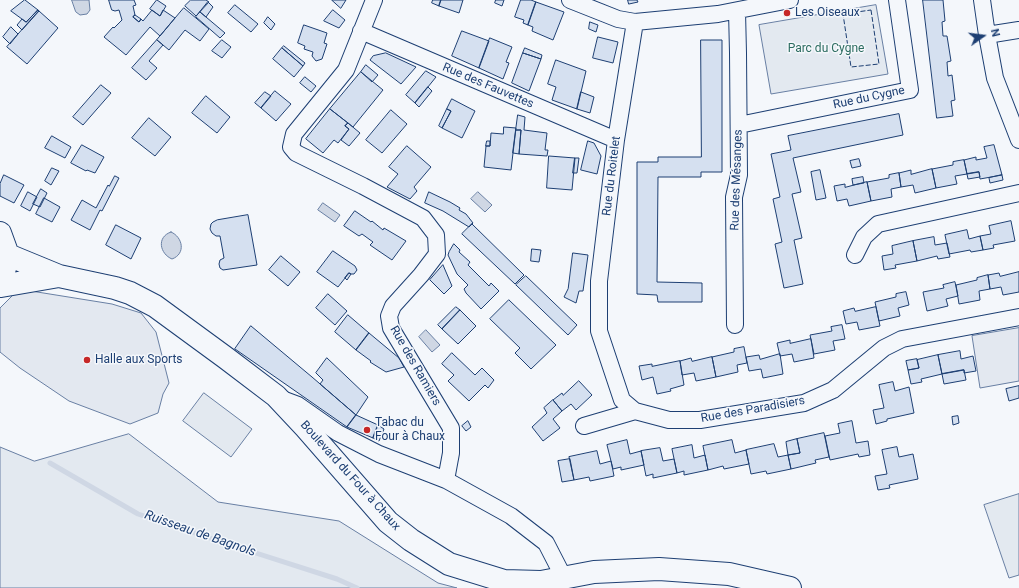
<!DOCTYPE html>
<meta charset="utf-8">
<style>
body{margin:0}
#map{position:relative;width:1019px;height:588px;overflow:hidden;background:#f4f7fb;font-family:Roboto,sans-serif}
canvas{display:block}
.north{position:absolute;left:963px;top:16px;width:40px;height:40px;-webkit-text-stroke:3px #f4f7fb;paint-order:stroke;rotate:76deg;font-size:11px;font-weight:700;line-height:16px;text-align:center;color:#1d3f73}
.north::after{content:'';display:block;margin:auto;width:14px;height:18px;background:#1d3f73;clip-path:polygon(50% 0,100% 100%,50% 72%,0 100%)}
</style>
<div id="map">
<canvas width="1019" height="588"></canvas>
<div class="north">N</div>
</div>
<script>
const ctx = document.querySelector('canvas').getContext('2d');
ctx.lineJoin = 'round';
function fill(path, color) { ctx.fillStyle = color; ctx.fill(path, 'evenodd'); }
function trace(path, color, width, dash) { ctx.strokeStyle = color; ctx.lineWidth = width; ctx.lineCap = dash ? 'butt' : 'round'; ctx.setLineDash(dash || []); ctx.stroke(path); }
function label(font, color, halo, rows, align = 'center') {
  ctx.font = font + ' Roboto,sans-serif'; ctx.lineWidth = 3; ctx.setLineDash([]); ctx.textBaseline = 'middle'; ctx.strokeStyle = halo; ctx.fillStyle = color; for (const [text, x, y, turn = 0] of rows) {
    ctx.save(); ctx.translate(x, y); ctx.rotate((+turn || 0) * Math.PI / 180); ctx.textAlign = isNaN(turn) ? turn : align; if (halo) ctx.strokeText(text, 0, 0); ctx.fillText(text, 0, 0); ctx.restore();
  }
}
const green = new Path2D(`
 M876,5L888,74L771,94L759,25Z
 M204,393L252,429L231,457L183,421Z
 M129,434L218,502L339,521L438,583L457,588H0V447L34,461Z
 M1019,494V575L1009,578L984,505Z`);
const parking = new Path2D(`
 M31,291L112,304L141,313L156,332L169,383L163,394L158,413L130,424L69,401L20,368L0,352V308L14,294Z
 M1019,328V381L980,388L972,336Z`);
const water = new Path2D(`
 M72,0H89L90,10L87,14L80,15L76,12Z
 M478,192L492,205L485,212L471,199Z
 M323,203L340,215L335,222L318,210Z
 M171,232C183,237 186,254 172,259C160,254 156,237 171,232Z
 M426,330L440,345L432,352L419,337Z`);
const stream = new Path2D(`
 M50,463L138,514L234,546L337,579L357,588`);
const building = new Path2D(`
 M25,0L38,10L26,22L11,11Z
 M109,0H134L136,5L133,6L135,15L133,17L139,22L141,19L143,21L152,10L160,16L163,10L175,18L160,36L150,27L126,55L104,37L113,27L114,28L122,20L119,10L115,11L112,10Z
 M157,0L166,6L160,16L150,9Z
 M191,0H206L209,2L196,16L185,6Z
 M332,0H346L341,8Z
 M433,0H441L439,6L432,3Z
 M441,0H463L459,13L439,6Z
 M496,0H504L502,6L495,3Z
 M521,0H531L536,2L528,25L523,23L524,20L515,17Z
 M628,0H637L638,2L629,4Z
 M923,0H943L945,21L942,22L943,36H947L951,61L947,62L948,76L952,75L955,100L951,101L953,116L937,118Z
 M208,2L213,7L206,17L200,12Z
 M536,2L564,12L553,40L532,31L533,27L528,25Z
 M235,5L258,24L251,32L228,13Z
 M184,8L209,29L200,41L185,30L169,50L157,40Z
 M38,10L39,11L22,30L17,25L22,19L26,22Z
 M333,10L345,20L339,28L324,21Z
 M39,11L58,28L27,64L7,47Z
 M200,12L225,33L220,38L196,17Z
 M135,15L141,19L139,22L133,17Z
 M268,17L275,24L271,30L264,23Z
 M590,22L598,25L596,32L589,29Z
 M304,25L327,33L324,43L327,44L322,59L316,61L312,56L313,52L304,49L305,46L298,43Z
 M11,27L18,34L10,44L3,37Z
 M462,31L489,41L479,68L452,56Z
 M598,37L618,42L613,63L593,58Z
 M490,38L512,47L506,62L509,63L503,79L479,68Z
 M157,40L163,45L149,61L157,68L146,80L132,68Z
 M222,40L231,47L222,58L212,51Z
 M701,40H722V172H701V177H658L657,282L702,283V302H658L657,295L637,294V162H658V157H701Z
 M284,46L305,63L303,66L282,48Z
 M282,48L303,66L294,77L273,59Z
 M525,48L542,55L541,59L523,53Z
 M386,53L416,67L401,84L370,60L373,56Z
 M523,53L541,59L529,91L512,83Z
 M556,60L586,71L577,109L552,100L556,87L548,84Z
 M366,65L378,75L372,82L361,72Z
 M426,71L436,77L415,103L406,95Z
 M361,72L383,90L353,127L330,109Z
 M305,77L316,86L311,92L300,83Z
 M101,85L111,93L83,125L73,117Z
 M428,87L432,91L419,107L415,103Z
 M275,91L291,104L276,121L261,108Z
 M265,92L271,96L261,108L255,103Z
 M581,92L594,97L590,113L577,109Z
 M206,96L230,117L217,133L192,113Z
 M452,99L475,111L462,138L442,128L451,111L447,109Z
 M330,109L348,123L345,126L349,129L338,143L334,140L323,153L306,139Z
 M447,109L451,111L442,128L439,126Z
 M391,110L407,124L382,153L366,140Z
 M899,114L903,135L793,158L801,192L792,194L802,238L794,240L803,284L784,288L775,244L782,242L773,199L780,197L771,154L791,150L788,136Z
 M518,115L525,117L524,130L547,133L545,150H548L547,156L519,154L521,130H516Z
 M149,118L171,137L155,156L132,138Z
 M348,123L360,133L349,146L341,140L349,129L345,126Z
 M504,127L516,128L511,170L484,167L486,146H490L491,133L503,134Z
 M516,130H521L519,154L513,153Z
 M52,136L71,147L65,158L45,148Z
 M487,141H490V146H486Z
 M588,141L594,143L601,156L597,174L581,170Z
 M82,145L104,157L95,173L87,170L86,171L71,163Z
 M994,145L1002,175L980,179L979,172L967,174L964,160L976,157V160L987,158L984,147Z
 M407,146L431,167L414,187L417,191L410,199L387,187L398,174L389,167Z
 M549,156L575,158L572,190L547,188Z
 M575,158H579L577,173H573Z
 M859,159L861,166L852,168L850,161Z
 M964,160L967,174L955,176L957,184L936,188L932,169L953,165V162Z
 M52,168L59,171L51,185L45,181Z
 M932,169L936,188L915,193L913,185L901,187L899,173L911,170V174Z
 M820,170L826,198L816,200L811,172Z
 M979,172L980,177L968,179L967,174Z
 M899,173L901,187L891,189L892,197L871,201L867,182L889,178V175Z
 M4,175L24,185L14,203L0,196V184Z
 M1002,175L1003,180L990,183L989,178Z
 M115,176L119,178L102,211L100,210L90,230L71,220L82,200L96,208L108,185L109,186Z
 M863,177L864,183L853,185L852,179Z
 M867,182L871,201L849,206L847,199L837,201L834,186L845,184V187Z
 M41,189L47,193L40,207L33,204Z
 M28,192L37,197L30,211L21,206Z
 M429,192L450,202L460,208L459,210L466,214L473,223L469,227L443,211L425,203Z
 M44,198L60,207L52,222L36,214Z
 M355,211L371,222L372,221L383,230L384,228L406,241L392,260L370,245L373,242L362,234L359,236L344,226Z
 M248,215L257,265L223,270L220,268L219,264L220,260L224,258L220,236H216L212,233L210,229L211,224L213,222L217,220Z
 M1011,221L1015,241L993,245L994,248L983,250L980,236L991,234L989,226Z
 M472,224L524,275L515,284L462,234Z
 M116,225L141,238L131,259L106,245Z
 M967,230L969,239L980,236L983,250L971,252L970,250L949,254L945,235Z
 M934,237L935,245L947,243L950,257L938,259L937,256L917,261L913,241Z
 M913,241L917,261L895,265L896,268L884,270L882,256L893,254L892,246Z
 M454,244L460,250L459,252L470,262L468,265L489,286L491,283L499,291L481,309L466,293L464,289L468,285L457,274L448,255L449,252Z
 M532,249L541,250L539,262L531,261Z
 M333,251L355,266L357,270L354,274H351L349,273L338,287L317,272Z
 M573,253L588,255L583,291H579L576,303L564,297L568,289Z
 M281,256L300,272L288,286L269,270Z
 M443,265L452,286L444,294L430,280Z
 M1019,272V292L1003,295L1001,287L990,289L988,275L999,273L1000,276Z
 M349,273L351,274L347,280L345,278Z
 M988,275L990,289L979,291L980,300L959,304L956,285L977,280V278Z
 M526,276L577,325L568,335L516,285Z
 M955,282L958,296L946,299L948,306L927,311L923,292L944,288L943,285Z
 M906,292L909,305L898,308L900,316L879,321L875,302L896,297V294Z
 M328,294L347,311L335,325L316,308Z
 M509,300L556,345L531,369L515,353L520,348L490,319Z
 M456,307L460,310L442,329L438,325Z
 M876,307L880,326L859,330L857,322L846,324L843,311L854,308L855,311Z
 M460,310L476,326L458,344L442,329Z
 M348,315L369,333L356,350L335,332Z
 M842,325L845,339L833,341L835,350L814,354L810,335L832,331L831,327Z
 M251,326L312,377L356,415L347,427L235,349Z
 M369,333L399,358L404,367L386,372L370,362L371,361L356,350Z
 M811,339L814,358L794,362L792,354L780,356L777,343L790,340V343Z
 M744,347L747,363L737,365L738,372L716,377L712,357L734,352V349Z
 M960,351L961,359L973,356L976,371L964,373V370L942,374L938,355Z
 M452,353L475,375L482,368L494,380L488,388L485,385L469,401L448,381L454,375L442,364Z
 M780,354L783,374L763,378L761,369L749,371L746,357L759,355L760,359Z
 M938,355L942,374L921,379L922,382L911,384L908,370L919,368L917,360Z
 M712,357L716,377L696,381L694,373L682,375L680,361L691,358L692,361Z
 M327,358L368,397L356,415L320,384L323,380L316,373Z
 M917,359L919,368L908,370L906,361Z
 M680,361L684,385L670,389L671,391L657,394L653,377L642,380L639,366L652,364V366Z
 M964,370L966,380L944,384L942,374Z
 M579,381L592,395L576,410L571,404L562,411L553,400L562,393L563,395Z
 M893,382L895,391L909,387L914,413L887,419V421L876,424L873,410L884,408L879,385Z
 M1019,386V398L1009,401L1006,389Z
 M553,400L562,411L553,419L560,428L543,441L532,427L547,413L544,408Z
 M356,415L378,425L373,438L347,427Z
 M958,416L959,423L953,425L952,417Z
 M468,421L471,427L466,431L462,426Z
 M852,421L856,443L868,441L870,455L859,457L858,454L830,460L825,436L840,433L838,424Z
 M378,425L384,429L379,441L373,438Z
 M824,433L829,457L815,460L816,463L791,469L788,455L800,453L797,439Z
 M797,439L800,453L788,455L786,442Z
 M627,440L630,454L641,451L644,465L621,470V467L613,469L607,445Z
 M732,440L735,453L746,450L749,464L724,469L723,466L708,470L703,446Z
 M774,444L778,457L788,455L791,469L767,474L766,471L751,474L746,450Z
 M692,445L694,458L705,455L708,470L684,475V471L677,473L672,449Z
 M897,447L899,457L913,454L918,479L889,485L890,488L878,490L875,476L887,474L882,450Z
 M660,448L663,461L674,459L677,473L653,478V474L646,476L641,451Z
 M597,451L600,464L611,461L614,476L590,481L589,477L574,480L569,457Z
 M570,459L574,480L562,482L558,461Z`);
const street = new Path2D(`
 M374,0L346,70L294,134L291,147L296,153L363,186L423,218L436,235L437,254L421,275L393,306L389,316L391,328L451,428V453L446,480L511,516L546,543L564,578
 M570,0L618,19L635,22L718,14L790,0
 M982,0L987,35L995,78L1019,140
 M635,22L616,140L599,281V331L622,400L635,411L669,420H700L804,403L833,390L884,348L902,339L1019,317
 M361,31L616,140
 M987,35L1019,30
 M739,125L910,90L897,0
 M855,255L864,237L878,224L1019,193
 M735,325L734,197L739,175L738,53L737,11
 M282,399L298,405L338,433L379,454L446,480
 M584,426L635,411`);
const secondary = new Path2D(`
 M0,233L8,255L5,268
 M8,255L59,276L115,288L130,293L155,306L226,358L276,396L306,428L388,522L411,540L449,564L504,581L541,582L594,572L659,569L729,574L790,588
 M1,286L59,276`);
const fence = new Path2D(`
 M871,10L879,64L851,67L843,14Z`);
const markers = [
 [787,13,4,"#c62828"],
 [87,360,4,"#c62828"],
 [367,430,4,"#c62828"]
];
const poiNames = [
 ["Les Oiseaux",795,13],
 ["Halle aux Sports",95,360],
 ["Tabac du",375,423],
 ["Four à Chaux",375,437]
];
const parkNames = [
 ["Parc du Cygne",826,49]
];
const streetNames = [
 ["Rue des Fauvettes",488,86,23],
 ["Rue du Cygne",869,98,-12],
 ["Rue du Roitelet",612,176,-83],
 ["Rue des Mésanges",737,180,-88],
 ["Rue des Ramiers",415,366,60],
 ["Rue des Paradisiers",753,410,-10],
 ["Boulevard du Four à Chaux",350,476,48]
];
const waterNames = [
 ["Ruisseau de Bagnols",200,534,19]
];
fill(green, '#e3e9f0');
trace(green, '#687fa3', 1);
fill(parking, '#e3e8f0');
trace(parking, '#687fa3', 1);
fill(water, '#cfd7e4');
trace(water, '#687fa3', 1);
trace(stream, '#cfd7e4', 5);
fill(building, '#d5e0f0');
trace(building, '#1d3f73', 1);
trace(street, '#1d3f73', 18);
trace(secondary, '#1d3f73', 24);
trace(street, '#f4f7fb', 16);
trace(secondary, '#f4f7fb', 22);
trace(fence, '#1d3f73', 1, [5, 2]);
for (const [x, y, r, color] of markers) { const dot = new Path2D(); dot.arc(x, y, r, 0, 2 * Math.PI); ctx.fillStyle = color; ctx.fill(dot); trace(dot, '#f4f7fb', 1.5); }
label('12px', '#1d3f73', '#f4f7fb', poiNames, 'left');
label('12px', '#2c6c60', '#f4f7fb', parkNames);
label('12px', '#1d3f73', '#f4f7fb', streetNames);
label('italic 13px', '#1d3f73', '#f4f7fb', waterNames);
</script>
